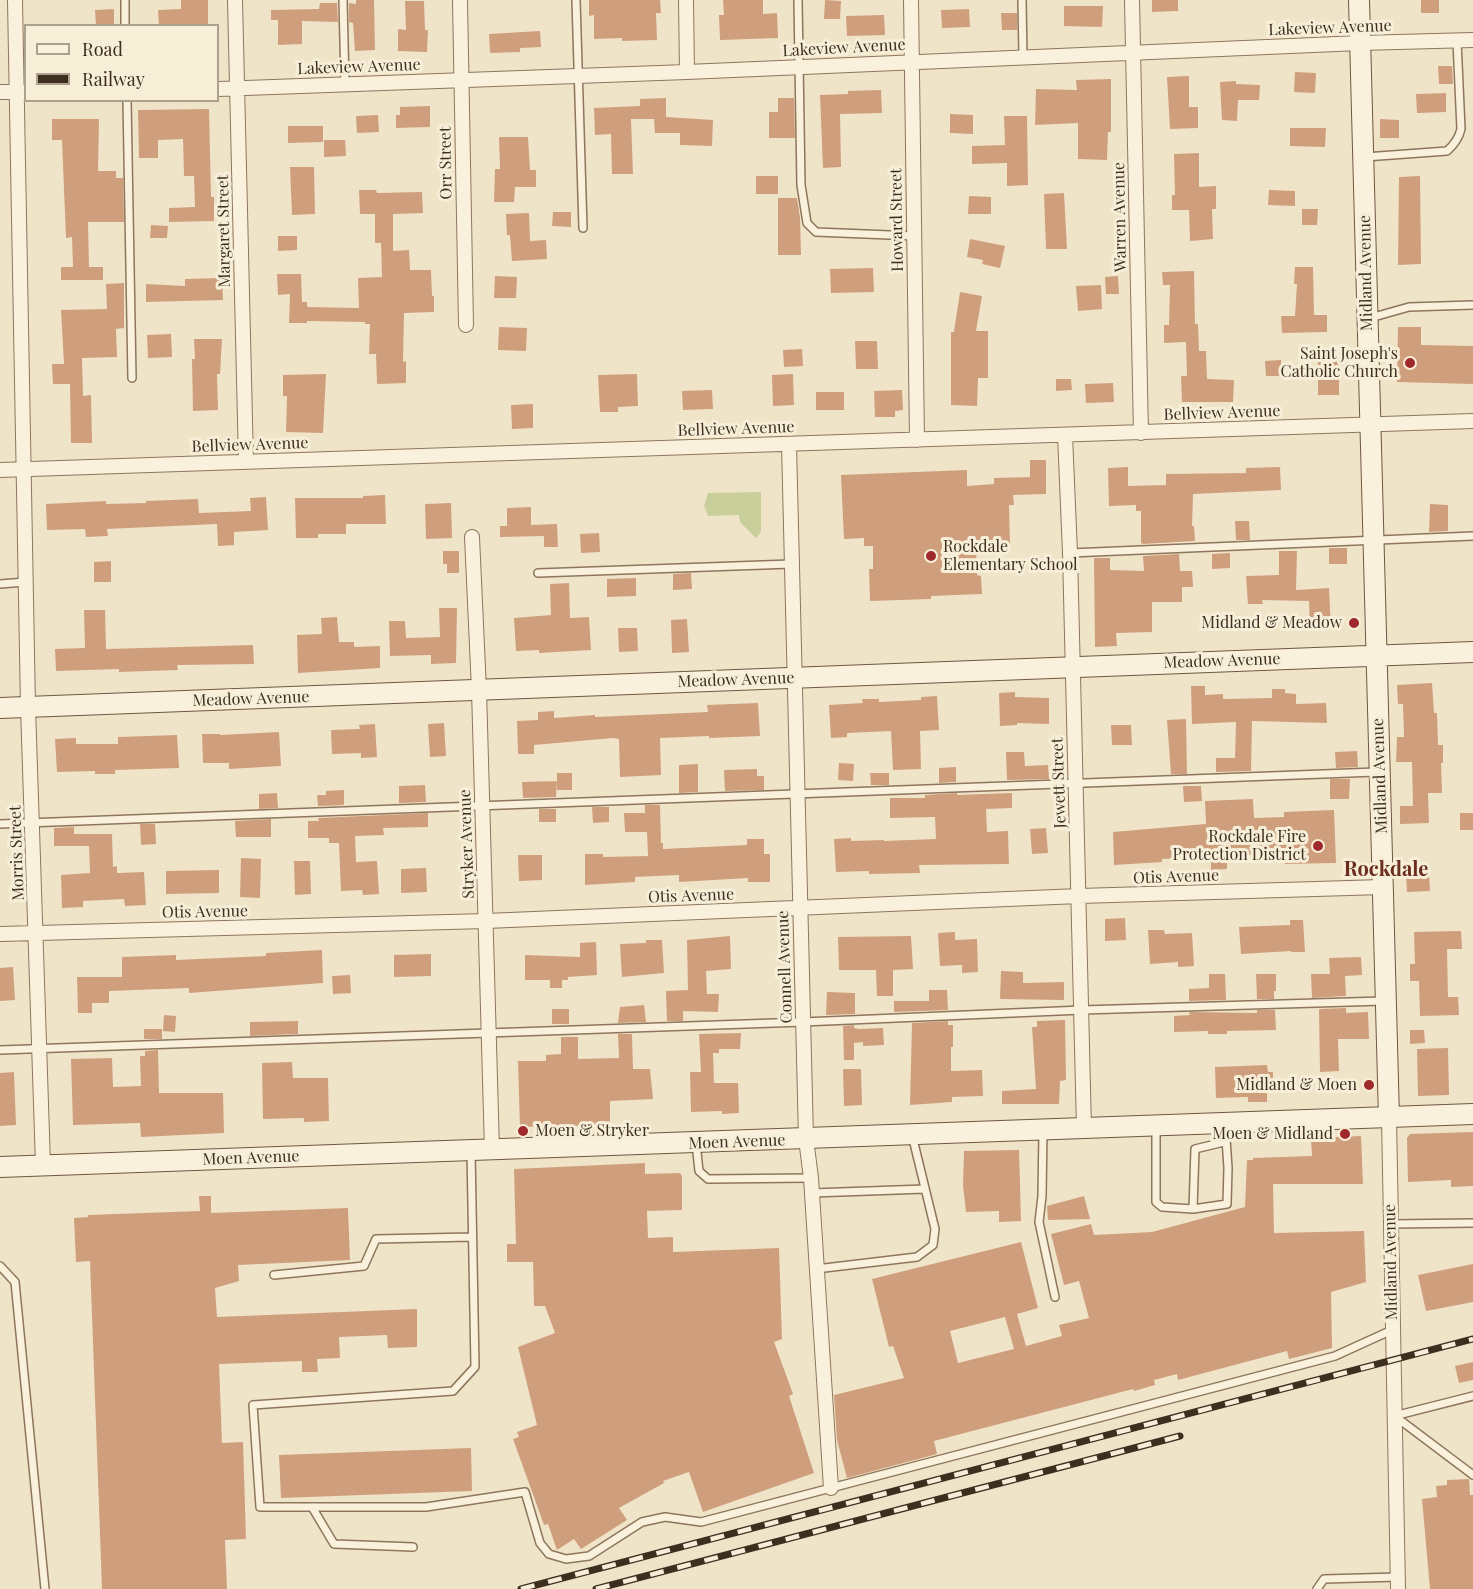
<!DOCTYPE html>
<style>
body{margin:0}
#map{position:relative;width:1473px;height:1589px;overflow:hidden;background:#f0e4c8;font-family:"Playfair Display",serif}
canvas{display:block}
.legend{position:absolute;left:24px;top:24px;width:195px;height:78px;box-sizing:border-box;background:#f7eed8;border:2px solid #ada18e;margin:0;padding:8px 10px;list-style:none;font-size:18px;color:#3d2e20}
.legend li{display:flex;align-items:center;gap:12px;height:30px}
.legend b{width:30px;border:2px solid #ada18e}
</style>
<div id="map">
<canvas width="1473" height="1589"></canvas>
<ul class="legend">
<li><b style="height:8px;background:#faf1dc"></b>Road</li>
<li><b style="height:8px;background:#3d2e20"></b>Railway</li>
</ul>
</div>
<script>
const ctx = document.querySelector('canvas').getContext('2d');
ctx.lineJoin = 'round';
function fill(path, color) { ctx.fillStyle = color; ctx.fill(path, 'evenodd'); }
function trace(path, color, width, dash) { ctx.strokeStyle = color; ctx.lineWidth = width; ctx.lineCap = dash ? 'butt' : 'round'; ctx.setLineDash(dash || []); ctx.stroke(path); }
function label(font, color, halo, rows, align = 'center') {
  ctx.font = font + ' "Playfair Display",serif'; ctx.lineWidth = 6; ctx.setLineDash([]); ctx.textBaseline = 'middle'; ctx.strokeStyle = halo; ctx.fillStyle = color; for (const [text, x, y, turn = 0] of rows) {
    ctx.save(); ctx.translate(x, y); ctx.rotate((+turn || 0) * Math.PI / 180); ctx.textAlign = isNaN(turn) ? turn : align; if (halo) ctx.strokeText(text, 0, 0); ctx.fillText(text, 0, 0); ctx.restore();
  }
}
const green = new Path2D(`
 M761,492V532L756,538L740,522L739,515L708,516L704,506L708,493Z`);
const building = new Path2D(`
 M181,0H208V26H159L158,10L181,9Z
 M356,0H374L375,50L355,51L353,23L349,22V3L356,4Z
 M589,0H660L661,13H656L657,40L622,41V38L594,39V15L589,16Z
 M723,0H763V14L777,13L778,38L720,40L719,15H724Z
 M825,0L841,1L840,19H824Z
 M1152,0H1178V11L1152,12Z
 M1421,0H1439V13H1421Z
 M405,1H424L425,30H428L427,52L398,51V29L406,30Z
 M320,3H337L338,22L302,21V44L278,45V20H271V10L319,9Z
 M1064,6H1103L1102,27L1064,26Z
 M114,9V26H96L95,10Z
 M969,9L970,27L942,28L941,10Z
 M1001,13H1017V30H1002Z
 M884,15L885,35L847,36L846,16Z
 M540,31L541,47L520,48V52L490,53L489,34Z
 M1438,66H1452L1453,84H1439Z
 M1295,72L1316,73L1315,93L1294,92Z
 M1189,76V107H1198V128L1170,129L1167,77Z
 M1111,79V132H1108L1107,160L1078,159V123L1035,125L1036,89L1077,90L1076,80Z
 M1236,81V84L1260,85L1259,100H1238L1237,121L1222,120L1220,82Z
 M881,90L882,113L840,114L841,167L823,168L820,95L848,94V91Z
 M1446,93V112L1417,113L1416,94Z
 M666,98V117L713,120L712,146L680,145V133H655L654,119H631L633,174H612L611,134L595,135L594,108L640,106V99Z
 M778,98H794L795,138H769V112H778Z
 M430,106V127L396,128V115H400V107Z
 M209,109L211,197H214V221L169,222V208L195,207L194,176H184L183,139L158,140V158H139L138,110Z
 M950,114L973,115V134L950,133Z
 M378,115L379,132L357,133L356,116Z
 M1004,116H1027L1028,185L1007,186V163L972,164V146L1005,145Z
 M52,119H99L98,171H116V178H123L124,222H88L89,267H103V280H61V267H73L72,237L66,238L62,140H52Z
 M1380,119L1399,120V138H1380Z
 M288,126H323V142L288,143Z
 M1290,128H1326L1325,147L1290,146Z
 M499,137H528L530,170H536V187H515L514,202H494L495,169H500Z
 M324,140H345L346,156L324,157Z
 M1199,153V187L1216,186V209H1212L1213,239L1190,241L1189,210H1172V195H1175L1174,154Z
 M290,167H314L315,214L292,215Z
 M756,176H778V194H756Z
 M1420,176L1421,264L1398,265L1399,177Z
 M359,190H376L377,193L422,192L423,213L393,214V251L409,250L410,270H431L432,296H434V312L404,313L403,362L406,361V383L377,384L376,354H369L370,324H365V322L307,321V323H289L290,294L278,295L277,274H301L302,302H307V307L359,308L358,278L382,277L381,243H375V214H360Z
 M1269,190L1295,191V206L1268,205Z
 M1064,193L1067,249H1046L1044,194Z
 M969,196L991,197V214H968Z
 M778,198H797L800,218L801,255H778Z
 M1302,209H1318L1317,225H1302Z
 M553,212H571V227L552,226Z
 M529,213L530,241L546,240L547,259L512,261L510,235H507L506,214Z
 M151,225L168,226L167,238H150Z
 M278,236H297V250L278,251Z
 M970,239L1005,246L1000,268L982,264L983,260L967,257Z
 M1295,267H1313L1314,315H1327V332L1282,333L1281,316H1295L1297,284H1294Z
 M873,268L874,292L831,293L830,269Z
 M1194,271L1195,324H1198L1199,351H1206L1207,379L1234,380L1233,402H1182L1181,376H1187L1186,342L1164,343V325H1169L1170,285H1163L1162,272Z
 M495,276L517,277L516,298H494Z
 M1118,276L1119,294H1106L1105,277Z
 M222,278L223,300L146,302V284L185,286V279Z
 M124,283V328L116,329L117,357L82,358L83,396L91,395L92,443H71L70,384H53L52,364H64L61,310L107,309L106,284Z
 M1101,285L1102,309L1078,311L1076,286Z
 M960,292L982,296L976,331H988V378H978L977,406L951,405V332H954Z
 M499,327L527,328L526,351L498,350Z
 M1398,327H1421V345L1473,346V384L1397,382Z
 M171,334L172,357L148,358L147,335Z
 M194,339H222L220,374H217L218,410L193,411L192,359H195Z
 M855,341H877L878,369H856Z
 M802,349L803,366L784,367L783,350Z
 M1318,359H1339V395H1318Z
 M1281,360V376H1266L1265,361Z
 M326,374L323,433L286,432L287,396H283V375Z
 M637,374L638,406L618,407V412H600L598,375Z
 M793,374L794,405L773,406L772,375Z
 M1056,379H1071L1072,390L1056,391Z
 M1113,383L1114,402L1086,403L1085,384Z
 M712,390L713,409L683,410L682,391Z
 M902,390L903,410L895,411V417H875L874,391Z
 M816,392H844V410H816Z
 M533,404V428L512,429L511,405Z
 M1030,460H1046V494L1013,495L1014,505H1009L1010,545L976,546L977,575L981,576L982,594L931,596V599L870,601L869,569H873V546H864V538L844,539L841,475L967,470V486L994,484V478L1030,477Z
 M1128,467V486L1166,485V474L1246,473V468L1280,467L1281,490L1193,494L1192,526H1194L1195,541L1143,544L1141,543V511H1136V505L1109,506L1108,468Z
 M385,495L386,524H346V534H318V538H296L295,498H363V496Z
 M266,497L268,530L234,532V545L218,546L217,524L107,529L108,536L86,537L85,529L47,530L46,504L106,501V504L146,503V501L198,499L199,513L251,511L250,498Z
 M451,503L452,538L426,539L425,504Z
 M1430,504L1448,505V531L1429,532Z
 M531,507V525L557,524L558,547H544V536L500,537V526H507V508Z
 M1235,521H1249L1250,540H1236Z
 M599,533L600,552L581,553L580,534Z
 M1329,548H1347V564H1329Z
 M443,551H459V573H447V564H443Z
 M1279,551H1297L1296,590L1329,588L1331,629L1310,630L1309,601L1262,600L1263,604H1248L1246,576L1279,575Z
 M1230,553V568L1212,569V554Z
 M1179,554L1180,571H1192L1193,587H1182V602H1152V632L1116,633L1117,646L1095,647L1094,558H1110V570L1144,571L1143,556Z
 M111,561V582H94V562Z
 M691,573L692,589L673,590V574Z
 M636,578V596L607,597V579Z
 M569,583L570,618L589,617L591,650L539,653V650L516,651L514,618L551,615L550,584Z
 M439,608H457L456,663L431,664V655L390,656L389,621H405L406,638L440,637Z
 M84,610H105L106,649L253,645L254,664L177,665L178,670L119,672V669L56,671L55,649L85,648Z
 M337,617L339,642H354V647L380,646V668L298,673L297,635L322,634L321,618Z
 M687,619L689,652L672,653L671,620Z
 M618,628H637L638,651L619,652Z
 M1432,683L1434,713H1437L1438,745H1443V763H1441L1442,793H1428L1429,823L1400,824V806H1413L1412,762H1396L1397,737H1404L1403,704H1398L1397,685Z
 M1191,686H1205V695L1223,694V699L1272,698V689H1285V693L1296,694V704L1326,703L1327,723L1252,721L1251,771L1216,772V758H1235L1236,722L1192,724Z
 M1015,692V697L1049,698V724L1017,723V725L1000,726L999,693Z
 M937,696L939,730L920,731L921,769L893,770L891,731L847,733V737L831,738L829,705L863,703L862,699H879V702L921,700V697Z
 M758,703L760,736L709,738V736L660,738L661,775L620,777L619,739L613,738L534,745V754H518L517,721L538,720V712L554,711V718L595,715V717L708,712L707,705Z
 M1186,719L1187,774H1171L1167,720Z
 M444,723L446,756L430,757L428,724Z
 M375,724L377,757L361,758V753L332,754L331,730L360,729L359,725Z
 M1111,725H1131L1132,745H1112Z
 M279,732L281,766L229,769V763H203L202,734H220V735Z
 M177,735L179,768L115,770V774H95V771L57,772L55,739L76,738V744H118V737Z
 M1357,751L1358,767L1336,768L1335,752Z
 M1006,752H1024L1025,766L1048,765L1049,779L1007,780Z
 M839,763L854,764L853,781L838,780Z
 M698,764V792L679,793V765Z
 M956,767V782L939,783V768Z
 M757,769V776H764V790L725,791L724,770Z
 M557,773H572V790H557Z
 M870,773H889V785H871Z
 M1330,779H1350L1349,799H1330Z
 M557,781L556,797L523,798L522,782Z
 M425,785L426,802L399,803V786Z
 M1183,786H1201L1202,801L1184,802Z
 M344,790V805L318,806L317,795H326V791Z
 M277,793L278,808L259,809V794Z
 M957,793V795L1012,793V808L986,809L987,832L1008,831L1009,864L919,865L920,873L869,874V871L836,872L834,839L851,838V841L884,840V841L936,839L935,817L890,818V798H925V795Z
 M1253,799L1254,818L1284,817V812L1334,810L1336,863L1285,864V854L1227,855V869L1211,870V857L1162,859V862L1114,865L1113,832L1206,824L1205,801Z
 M645,805H660L661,843H663V849L747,845V839H764V854H770V882H748V878L679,882V875L635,877V882L585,885V854H603V857L648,856L647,832H625L624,813H645Z
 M592,807H609V822L593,823Z
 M539,809H556V822H539Z
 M428,813V827L383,828L384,835L355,836L356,862L377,861L379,894L363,895L362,890L341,891L339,843H329V838H308V821H319L318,818Z
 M1460,813H1473V830H1460Z
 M271,819V837H236L235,821Z
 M140,824H155L156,844L141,845Z
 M74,827V834H112L113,867L117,866V873L144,872L146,905L125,906L124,899L83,901V907L62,908L61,875L90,873L89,846H54V828Z
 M1046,828L1048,853L1032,854L1030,829Z
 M518,855H542V880L519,881Z
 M241,858L261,859L260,898L240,897Z
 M294,861H310L311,894L295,895Z
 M426,868L427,892L401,893V869Z
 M219,870V893L166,894V871Z
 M1429,874L1430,891L1407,892L1406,875Z
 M1125,918L1126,940L1105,941V919Z
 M1290,920H1303L1305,952H1291V951L1241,954L1239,927L1290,925Z
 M1148,930H1164L1165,934L1192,933L1194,966L1178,967V962L1150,964Z
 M1461,931L1462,949H1447L1448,997H1458L1459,1015L1420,1016L1419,981H1410V964H1415L1414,932Z
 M955,932V940L977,939L978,972L962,973V965L940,966L938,933Z
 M730,936L731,969L706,971L707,994H719L718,1012L683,1011V1021H667L666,991L688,990L687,940Z
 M911,936L913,969L893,970V996H877L876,970H839L838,937Z
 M646,940H662L664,973L622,977L620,944L646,943Z
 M596,942L597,975L568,977V980H562V988H550V980H525V955L580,957V943Z
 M322,950L323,983L189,993V988L109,991V1003H92V1013H78L77,977H122V957L176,955V960L266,956V953Z
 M431,954V976L394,977V955Z
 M1361,957L1362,975L1345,976L1346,996L1312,998L1311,974H1330L1329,958Z
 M13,967L15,1000L0,1001V968Z
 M1001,971L1023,972V983L1064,982V1000L1000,999Z
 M1209,974H1225L1226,1000L1189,1001V989L1209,988Z
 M1256,974H1276V991H1274V999H1257Z
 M350,975L351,993L333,994L332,976Z
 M929,990H947L948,1010L894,1012V1001H929Z
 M827,992L855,993V1014L826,1015Z
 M644,1005L646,1022L618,1023L620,1007Z
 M1346,1008V1013L1368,1012L1369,1039H1338L1339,1071L1320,1072L1319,1009Z
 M552,1009H569V1024H552Z
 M1257,1010H1275L1276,1030L1227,1031V1034H1208V1031L1174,1032V1016L1190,1015L1189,1012L1257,1013Z
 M164,1015L176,1016L175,1032L163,1031Z
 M1065,1020L1066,1080L1060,1081L1059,1104H1002V1091L1036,1089L1032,1027H1037V1021Z
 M298,1021V1034L250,1036V1022Z
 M948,1021V1025H953V1047H951V1071L982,1070L983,1096L952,1097V1102L910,1105L912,1023Z
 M854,1025V1028L859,1029L883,1028L884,1045L863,1046V1042L854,1043V1060H844L843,1026Z
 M144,1029H162V1039H144Z
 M1410,1030H1424L1425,1043L1410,1044Z
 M741,1033L740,1049H719V1053H713L714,1083H738L739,1113L722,1114V1111L691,1112L690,1072H701L699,1034Z
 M618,1034H632L633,1069H650L653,1099L610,1101V1125L520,1127L518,1061H546V1055L561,1054V1037H578V1059L619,1058Z
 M1448,1048L1449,1095L1418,1096L1417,1049Z
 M158,1050L159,1093H223L224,1133L141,1137L140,1123L73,1125L71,1059L112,1058L113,1087L141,1086L140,1056H145V1051Z
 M292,1062L293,1078H328L329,1121L304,1122V1118L263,1119L262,1063Z
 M1267,1065L1268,1072H1273V1084H1267V1102H1248V1097L1216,1098L1215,1067Z
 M843,1069H861L862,1105L844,1106Z
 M14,1072L16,1125L0,1126V1073Z
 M1473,1132V1186L1451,1187V1180L1408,1182L1407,1138L1410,1134Z
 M1361,1136L1363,1184H1273L1274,1233L1364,1231L1366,1282L1331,1292L1332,1348L1289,1359L1287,1351L1178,1380L1177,1374L1154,1380L1155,1385L1134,1391L1133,1389L934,1441L937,1454L847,1478L837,1440L834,1395L904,1378L893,1346L889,1347L872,1279L1021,1242L1038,1308L1017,1314L1026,1346L1062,1336L1059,1325L1089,1318L1079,1281L1064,1285L1051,1234L1091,1224L1094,1235L1152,1232L1245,1207L1247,1160H1253V1158L1312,1156L1311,1138ZM1005,1317L1014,1349L958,1363L950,1331Z
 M1019,1150L1021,1221L999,1222V1211L966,1212L963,1185L964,1151Z
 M645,1163V1174L680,1173L682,1176V1210L647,1211L648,1238L673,1237V1252L779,1248L782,1339L774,1342L793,1394L789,1396L814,1473L703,1512L689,1472L663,1481L664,1483L619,1508L627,1520L581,1549L574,1539L557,1550L548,1524L544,1525L513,1439L519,1437L517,1432L537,1425L518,1347L555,1333L545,1306H534L533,1262H507V1244H516L514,1169Z
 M199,1196H211V1213L348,1208L350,1260L238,1265L239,1281L215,1288L217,1317L417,1309V1347L388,1348L387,1335L339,1337L340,1358L317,1359L318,1372H302V1361L219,1364L222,1443L243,1442L246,1539L225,1540L227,1589H102L90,1261L76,1262L74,1218L88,1217V1215L200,1211Z
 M1084,1196L1090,1219L1048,1220L1047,1206Z
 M1473,1264V1302L1426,1311L1418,1275Z
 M1473,1362V1380L1459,1383L1455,1366Z
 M471,1448L472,1491L281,1498L279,1455Z
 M1469,1479L1470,1495H1473V1589H1430L1422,1499L1437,1497L1436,1486L1447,1485V1480Z`);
const lane = new Path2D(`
 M125,0V26
 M343,0L345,84
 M576,0L583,228
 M798,0L801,185L807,223L816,232L914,236
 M1022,0L1023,57
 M127,100L132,378
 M1365,157L1447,151C1455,144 1459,138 1461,129L1457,41
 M1370,318L1409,307L1473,305
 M1070,553L1473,536
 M538,573L791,564
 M0,584L25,582
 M0,824L1376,772
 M0,1050L803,1022L1082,1010L1383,1001
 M1156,1126V1202L1162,1207L1193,1209L1195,1149L1224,1142
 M1043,1131L1042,1196L1039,1222L1055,1297
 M696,1143L699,1171L708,1179L811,1178
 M471,1151L475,1367L453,1391L253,1405L260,1507H426L525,1492L540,1543L549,1554L566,1559L589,1556L642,1522L665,1517L701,1522L1335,1356L1392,1330
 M812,1193L925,1189
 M1193,1209L1227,1204L1228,1168L1225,1124
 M1391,1224L1473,1223
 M0,1266L15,1282L45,1589
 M816,1269L917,1257L933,1245L935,1229L912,1135
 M274,1275L364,1266L376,1239L472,1237
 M1394,1416L1473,1396
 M1396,1417L1473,1475
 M312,1507L334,1544L413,1547
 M1317,1589L1324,1579L1398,1577`);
const street = new Path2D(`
 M15,0L28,707L43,1165
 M235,0L246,462
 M460,0L466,325
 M686,0L687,72
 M911,0L917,440
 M1132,0L1141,433
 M218,89L687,72L1360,43L1473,40
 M0,92H26
 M1065,435L1070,553L1084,1129
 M789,444L806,1139L811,1178L831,1488
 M0,470L1473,421
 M472,537L479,690L492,1150
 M0,934L486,921L1079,896L1383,887
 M1389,1118L1398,1589`);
const secondary = new Path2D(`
 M1359,0L1389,1118
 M0,708L1473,652
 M0,1167L1473,1114`);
const rail = new Path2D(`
 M521,1589L1473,1339
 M596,1589L1180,1436`);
const markers = [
 [1410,363,6,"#9e2a2b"],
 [931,556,6,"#9e2a2b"],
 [1354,623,6,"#9e2a2b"],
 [1318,846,6,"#9e2a2b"],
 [1369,1085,6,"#9e2a2b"],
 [523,1131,6,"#9e2a2b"],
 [1345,1134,6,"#9e2a2b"]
];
const streetNames = [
 ["Lakeview Avenue",1330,28,-2],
 ["Lakeview Avenue",844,48,-3],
 ["Lakeview Avenue",359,67,-2],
 ["Orr Street",446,163,-91],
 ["Warren Avenue",1120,217,-91],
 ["Howard Street",897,220,-91],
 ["Margaret Street",224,231,-91],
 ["Midland Avenue",1366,273,-91],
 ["Bellview Avenue",1222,413,-2],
 ["Bellview Avenue",736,429,-2],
 ["Bellview Avenue",250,445,-2],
 ["Meadow Avenue",1222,661,-2],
 ["Meadow Avenue",736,680,-2],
 ["Meadow Avenue",251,699,-2],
 ["Midland Avenue",1380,776,-92],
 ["Jewett Street",1059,783,-92],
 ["Stryker Avenue",467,844,-92],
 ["Morris Street",17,853,-92],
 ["Otis Avenue",1176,877,-2],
 ["Otis Avenue",691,896,-2],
 ["Otis Avenue",205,912,-1],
 ["Connell Avenue",785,967,-92],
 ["Moen Avenue",737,1142,-2],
 ["Moen Avenue",251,1158,-2],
 ["Midland Avenue",1391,1262,-91]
];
const poiNames = [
 ["Saint Joseph's",1398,354],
 ["Catholic Church",1398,372],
 ["Rockdale",943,547,"left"],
 ["Elementary School",943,565,"left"],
 ["Midland & Meadow",1342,623],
 ["Rockdale Fire",1306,837],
 ["Protection District",1306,855],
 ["Midland & Moen",1357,1085],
 ["Moen & Stryker",535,1131,"left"],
 ["Moen & Midland",1333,1134]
];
const quarterNames = [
 ["Rockdale",1386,870]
];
fill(green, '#c9cf9b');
fill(building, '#cf9f7d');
trace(lane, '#8d765c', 10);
trace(street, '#8d765c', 16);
trace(secondary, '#6f573f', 22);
trace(lane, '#faf1dc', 7);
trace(street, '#faf1dc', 14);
trace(secondary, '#faf1dc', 20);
trace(rail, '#3d2e20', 7);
trace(rail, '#f7eed8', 4.5, [14]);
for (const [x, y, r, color] of markers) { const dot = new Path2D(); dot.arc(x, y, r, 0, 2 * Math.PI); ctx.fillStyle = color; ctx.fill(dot); trace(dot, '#f7eed8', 2); }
label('16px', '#3d2e20', '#f7eed8', streetNames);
label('16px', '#3d2e20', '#f7eed8', poiNames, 'right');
label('bold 20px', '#6b2e1e', '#f7eed8', quarterNames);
</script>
